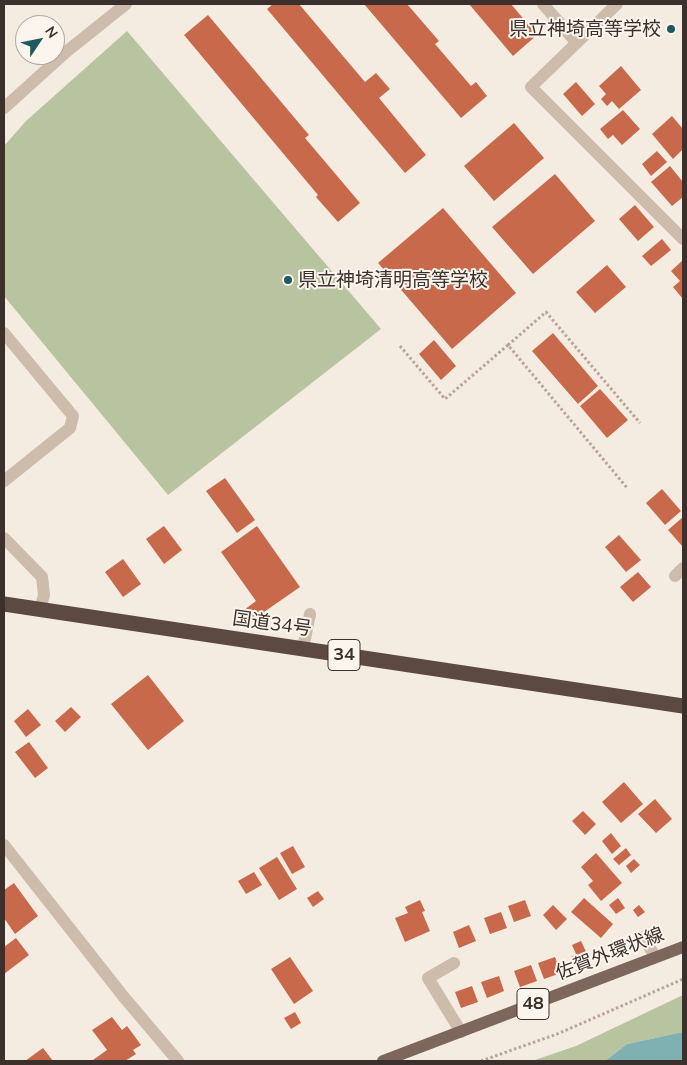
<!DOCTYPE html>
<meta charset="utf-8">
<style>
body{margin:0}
#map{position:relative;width:687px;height:1065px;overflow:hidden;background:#f4ebe1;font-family:Mulish,sans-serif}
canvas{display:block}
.frame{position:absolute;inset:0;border:5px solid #3b302b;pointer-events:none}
.north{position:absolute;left:15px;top:15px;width:50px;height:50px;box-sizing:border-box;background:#fbf5ee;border:1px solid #aea6a0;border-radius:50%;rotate:56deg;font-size:14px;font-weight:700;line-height:20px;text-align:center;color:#3b302b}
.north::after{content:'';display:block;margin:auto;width:18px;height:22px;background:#1f5a5e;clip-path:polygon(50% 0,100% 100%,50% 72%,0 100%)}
</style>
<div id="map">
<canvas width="687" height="1065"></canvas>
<div class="frame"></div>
<div class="north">N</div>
</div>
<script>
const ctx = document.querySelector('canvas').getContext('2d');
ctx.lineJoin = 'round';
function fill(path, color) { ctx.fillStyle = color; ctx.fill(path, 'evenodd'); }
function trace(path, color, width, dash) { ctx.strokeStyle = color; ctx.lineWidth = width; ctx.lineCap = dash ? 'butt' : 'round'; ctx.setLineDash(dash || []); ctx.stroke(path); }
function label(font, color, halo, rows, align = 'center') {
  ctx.font = font + ' Mulish,"Noto Sans JP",sans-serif'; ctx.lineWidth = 4; ctx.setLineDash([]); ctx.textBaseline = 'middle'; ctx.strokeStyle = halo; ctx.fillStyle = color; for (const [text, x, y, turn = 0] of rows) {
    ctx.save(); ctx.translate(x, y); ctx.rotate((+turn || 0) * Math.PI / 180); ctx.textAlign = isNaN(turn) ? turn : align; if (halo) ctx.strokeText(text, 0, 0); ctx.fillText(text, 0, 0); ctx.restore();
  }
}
const green = new Path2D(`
 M127,31L381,329L168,495L4,296V146L26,121Z
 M683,995V1032L627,1044L605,1061H532L576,1046Z`);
const water = new Path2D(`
 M683,1032V1061H605L627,1044Z`);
const building = new Path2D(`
 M273,4H299L365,82L376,73L390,89L379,98L426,155L405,173L267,9Z
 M364,4H407L439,41L435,44L471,86L476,82L487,96L461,118Z
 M469,4H511L537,35L513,56Z
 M208,15L309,135L305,138L360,203L338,222L316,197L318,195L184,35Z
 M621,66L641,90L619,109L612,101L607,106L601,99L606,94L599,86Z
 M576,82L595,104L582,116L563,94Z
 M623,110L640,129L622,145L613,135L608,139L600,129Z
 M672,116L683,129V149L673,159L652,134Z
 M514,123L544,158L494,201L464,166Z
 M657,151L667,162L651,176L642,164Z
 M670,166L683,182V197L672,206L651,182Z
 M555,174L595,221L533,274L492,227Z
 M635,205L654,227L638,241L619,219Z
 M443,208L516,293L452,349L378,263Z
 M662,239L671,250L651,266L642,256Z
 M683,260V299L673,287L680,281L671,271Z
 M607,265L626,287L595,313L576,292Z
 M553,333L598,386L578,404L532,351Z
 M434,340L456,366L441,380L419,354Z
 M600,389L628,420L607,438L580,406Z
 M225,478L255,520L237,533L206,491Z
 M662,489L681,511L665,525L646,503Z
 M683,517V547L668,530Z
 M164,526L182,550L164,564L146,539Z
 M257,526L300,587L251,621L244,610L256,601L221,552Z
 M619,535L641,560L626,572L605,547Z
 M123,559L141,584L123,597L105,572Z
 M638,572L651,587L633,602L620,587Z
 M148,675L184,721L148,750L111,704Z
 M71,707L81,717L65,732L55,721Z
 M28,709L41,725L26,737L14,721Z
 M29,742L48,768L35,778L15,752Z
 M624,782L643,804L621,823L602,802Z
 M655,799L672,819L656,833L638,814Z
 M583,811L596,824L585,835L572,821Z
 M611,833L621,846L612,854L602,841Z
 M293,846L305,867L292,874L280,853Z
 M626,848L631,855L619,865L613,859Z
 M596,853L622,883L601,901L588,885L593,881L581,867Z
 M277,857L297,889L279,900L259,868Z
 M634,859L640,865L631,873L626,866Z
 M254,872L262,885L246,894L238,881Z
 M14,883L38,916L15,934L4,918V890Z
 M318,891L324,899L313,907L307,898Z
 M584,898L613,924L601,938L571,912Z
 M618,898L625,908L616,914L609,905Z
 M420,900L425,911L422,912L430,931L405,942L395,918L408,913L405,907Z
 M525,900L531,916L514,922L508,906Z
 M553,905L567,919L556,930L543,915Z
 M639,905L645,912L638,917L633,910Z
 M501,912L507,928L490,934L484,918Z
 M469,925L476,941L459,948L453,932Z
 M16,938L29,955L4,974V947Z
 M581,941L589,958L574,965L571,957L576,954L572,945Z
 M290,957L313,991L294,1004L271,969Z
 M555,957L561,973L544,979L538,963Z
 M531,965L537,981L520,987L514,971Z
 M499,976L504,991L487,998L481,982Z
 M472,986L478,1002L461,1008L455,992Z
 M295,1012L301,1023L291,1029L284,1018Z
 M112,1017L122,1030L127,1026L141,1045L133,1050L136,1054L125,1061H94L93,1060L107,1050L92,1030Z
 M43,1048L53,1061H25Z`);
const path = new Path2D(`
 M508,345L546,312L640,423
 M400,346L445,399L508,345L628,489
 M481,1061L557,1034L683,979`);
const minor = new Path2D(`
 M543,4L576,42
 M617,4L531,87L683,239
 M4,108L66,52L126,4
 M4,333L73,416L70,428L4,481
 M4,538L42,577L44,595L40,609
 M675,576L683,568
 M303,648L310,614
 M4,845L123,996L178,1061
 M644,937L655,957
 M454,963L428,978L461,1032`);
const major = new Path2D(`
 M383,1061L683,947`);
const highway = new Path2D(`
 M4,604L683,706`);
const markers = [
 [671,29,5,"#1f5a5e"],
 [288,280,5,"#1f5a5e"]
];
const shields = [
 [344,655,32],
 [533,1004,32]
];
const shieldNames = [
 ["34",344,655],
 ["48",533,1004]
];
const poiNames = [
 ["県立神埼高等学校",661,29],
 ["県立神埼清明高等学校",298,280,"left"]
];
const streetNames = [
 ["国道34号",272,624,8],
 ["佐賀外環状線",610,954,-21]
];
fill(green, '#b8c4a0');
fill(water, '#7fb0b2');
fill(building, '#c8694b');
trace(path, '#b9a596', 3, [2.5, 2.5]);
trace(minor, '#cdbbac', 12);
trace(major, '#7d675c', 12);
trace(highway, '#5c4a42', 15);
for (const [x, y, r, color] of markers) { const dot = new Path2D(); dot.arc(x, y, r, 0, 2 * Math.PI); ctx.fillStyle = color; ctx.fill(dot); trace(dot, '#fbf5ee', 2); }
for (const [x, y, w] of shields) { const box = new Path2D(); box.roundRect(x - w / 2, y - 15.5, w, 31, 4); ctx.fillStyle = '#fbf5ee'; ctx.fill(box); trace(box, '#3b302b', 1); }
label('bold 18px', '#3b302b', null, shieldNames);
label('19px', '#3b302b', '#fbf5ee', poiNames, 'right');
label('19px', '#3b302b', '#fbf5ee', streetNames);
</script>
